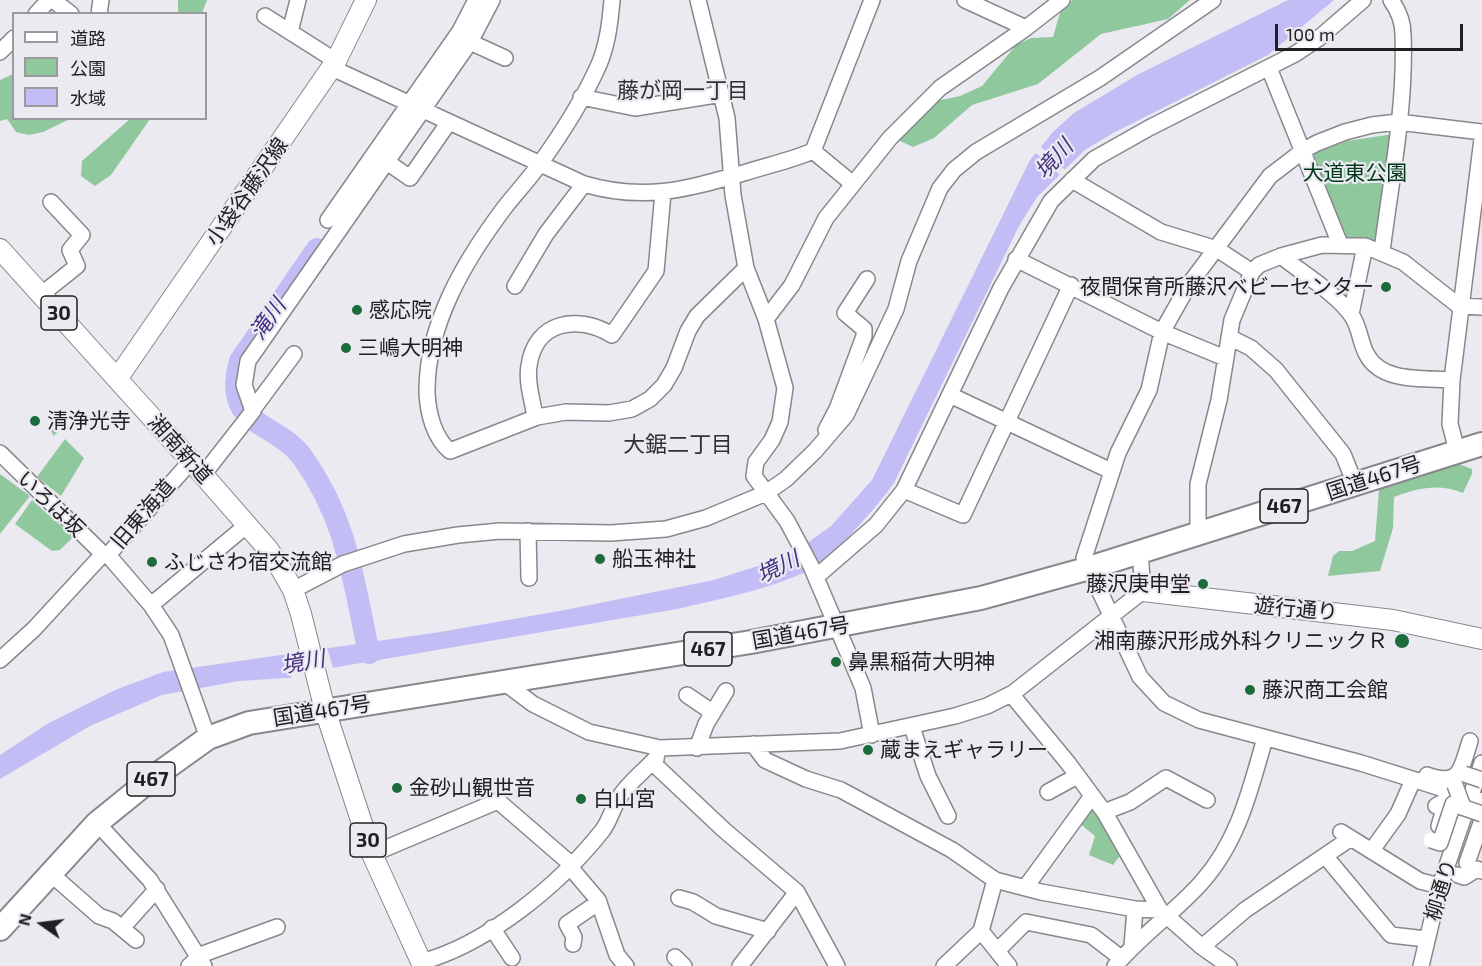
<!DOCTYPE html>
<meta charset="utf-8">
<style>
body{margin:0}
#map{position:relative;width:1482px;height:966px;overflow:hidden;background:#ebeaf0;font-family:"Exo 2","Noto Sans JP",sans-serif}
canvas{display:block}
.legend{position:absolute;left:12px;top:12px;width:195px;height:108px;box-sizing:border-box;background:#ebeaf0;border:2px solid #9a999e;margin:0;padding:8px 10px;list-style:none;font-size:18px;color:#202022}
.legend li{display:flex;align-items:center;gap:12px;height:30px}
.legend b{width:30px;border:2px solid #9a999e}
.north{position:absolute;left:12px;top:894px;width:60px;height:60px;-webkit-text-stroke:4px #ebeaf0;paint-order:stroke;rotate:284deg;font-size:16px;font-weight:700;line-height:24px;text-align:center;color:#202022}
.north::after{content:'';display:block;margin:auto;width:21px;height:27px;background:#202022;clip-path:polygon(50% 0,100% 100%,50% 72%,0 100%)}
.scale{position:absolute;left:1275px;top:24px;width:188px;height:27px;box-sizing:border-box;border:3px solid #202022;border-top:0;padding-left:8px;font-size:18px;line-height:21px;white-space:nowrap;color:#202022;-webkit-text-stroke:4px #ebeaf0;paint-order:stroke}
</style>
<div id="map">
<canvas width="1482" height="966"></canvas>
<ul class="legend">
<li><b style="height:8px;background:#fff"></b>道路</li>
<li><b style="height:16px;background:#90c89e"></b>公園</li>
<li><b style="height:16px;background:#c3bdf5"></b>水域</li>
</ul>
<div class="north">N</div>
<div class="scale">100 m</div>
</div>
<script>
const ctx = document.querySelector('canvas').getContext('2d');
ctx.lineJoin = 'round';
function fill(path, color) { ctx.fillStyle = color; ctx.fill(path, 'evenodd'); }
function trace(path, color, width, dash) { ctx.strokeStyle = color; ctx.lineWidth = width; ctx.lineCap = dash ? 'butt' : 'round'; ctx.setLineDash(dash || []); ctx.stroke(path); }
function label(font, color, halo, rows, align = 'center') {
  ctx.font = font + ' "Exo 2","Noto Sans JP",sans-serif'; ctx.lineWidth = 4.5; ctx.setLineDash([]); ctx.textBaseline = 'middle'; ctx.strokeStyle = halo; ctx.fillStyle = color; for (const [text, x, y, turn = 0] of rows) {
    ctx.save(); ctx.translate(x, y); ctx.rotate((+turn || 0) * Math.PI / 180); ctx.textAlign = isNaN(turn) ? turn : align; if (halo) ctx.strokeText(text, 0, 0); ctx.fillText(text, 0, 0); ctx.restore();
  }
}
const green = new Path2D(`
 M178,0H207L202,13L178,14Z
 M1073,0H1190L1168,19L1101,34L1038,84L972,105L934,138L913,147L898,140L936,101L960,96L982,86L1016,45L1031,38L1053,37L1061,9Z
 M13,74L14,118L70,119L43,132L29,135L16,132L7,119L0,121V80Z
 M130,119H150L111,175L95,186L81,176L82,161Z
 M1393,134L1376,243L1345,237L1313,154L1347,141Z
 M60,413L68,419L54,436L49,428Z
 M65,439L84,458L61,496L37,477Z
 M1454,462L1472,469V474L1463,493C1439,483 1418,488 1394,497L1393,528L1380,571L1328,576L1333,556L1339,551H1352L1375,541L1379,490L1399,480Z
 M0,474L30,496L0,534Z
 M32,500L73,537L60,550L52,551L15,524Z
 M1091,804L1122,853L1113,865L1089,855L1095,836L1078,822Z`);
const water = new Path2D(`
 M1288,0H1334L1268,55L1113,133L1085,150L1037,197L1019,226L894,483C877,507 831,560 806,572C766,590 720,599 677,609L320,670L303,677L239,681L162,695L90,726L0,779V755L47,724L115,690L163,672L440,632L565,610L714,580L789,556L831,526L872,480L1030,160L1053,132L1074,113L1137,75Z`);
const pier = new Path2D(`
 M1039,145L1066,171L1061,176L1034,151Z
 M326,645L334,671L292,680L283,650Z`);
const river = new Path2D(`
 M317,249L240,361C221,428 276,420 303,458C348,521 353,581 369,653`);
const minor = new Path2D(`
 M53,0L71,14
 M612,0C610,24 607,49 596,71C581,103 560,136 539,165C529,179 516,193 505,207C465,260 426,325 427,393C428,413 434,438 450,451L537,417L566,412L609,413L632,409L650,399L664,385L674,368L688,331L697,316L746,268
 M698,0L727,118L733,195L746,268L766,319L785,388L780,422L772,440L756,462L754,476L787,521L811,566L863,688L872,735
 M36,14L49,0
 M99,14L101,0
 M265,16L336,61
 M1026,28L1062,0
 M290,32L298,0
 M470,42L505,58
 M0,52L14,38
 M332,68L584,184C645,202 687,189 747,172C769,165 792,160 813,151L872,0
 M1269,68L1340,244
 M581,97L635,108L722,94
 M1482,132L1398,122L1372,125L1345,132L1317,143L1304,150L1270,176L1188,286L1162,332L1149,390L1118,453L1084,558L1140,677L1164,703L1199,720L1361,763L1482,801
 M813,151L853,184
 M387,162L410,178L449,122
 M1072,180L1161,232L1217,249L1252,272
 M328,220L460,31L476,0
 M1382,251C1391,180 1406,106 1403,34C1403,21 1398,10 1391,0
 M1281,256C1302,273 1337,294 1352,316C1360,328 1360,343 1367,355C1382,383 1424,378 1452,380
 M1016,259L1162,332L1225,358
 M515,286L546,234L584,184
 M42,294L77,266L70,250L82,235L51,202
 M1351,314L1365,246
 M766,319L792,285L826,218L890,138L940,88L1026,28L965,0
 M1229,337L1251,348L1276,370L1343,454L1355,484
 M950,395L1111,471
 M254,408L294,354
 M535,417C533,402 526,382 529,366C535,321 578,314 612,335L656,271L663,193
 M826,430L837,409L864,336V329L845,313L867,279
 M1457,451L1450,424L1452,380L1482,139
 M0,453L103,554
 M203,475L253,411L244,385L248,361L470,42L492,0
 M904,490L963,515L1071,285
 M528,531L529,578
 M1198,533V484L1219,400L1232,320L1252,272L1259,265L1281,256L1322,245L1365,246L1403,262L1459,306L1482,307
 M108,555L151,605L171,635L208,738
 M108,555L191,461
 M816,577L876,525L904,490L1001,288L1051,201L1094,159L1149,128L1295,54L1319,38L1363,0
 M293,590L343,564L404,544L458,535L500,531L611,533L666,529L706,518L766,493L786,479L815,451L846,415L896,309L909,261L940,188L954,170L976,152L1100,78L1213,0
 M151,605L247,525
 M0,660L34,629L103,554L108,555
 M505,683L533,704L589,732L660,748L840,741L955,716L987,706L1013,693L1143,591L1140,552
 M1011,694L1068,763L1105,813L1160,910
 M687,695L712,712
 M912,727L928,776L948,816
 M753,744L765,760L806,779L841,790L952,850L995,880L1041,892L1135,909L1160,910L1202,947L1229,966
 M697,748L706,724L726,691
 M657,753L655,765L724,830L797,892L837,966
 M1427,775C1461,787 1461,769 1470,741
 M1048,792L1077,776
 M1436,806L1441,803L1444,809L1439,826
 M1104,812L1130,802L1166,778L1207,800
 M97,823L150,880L204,966
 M1341,832L1420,881L1440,886
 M1372,850L1398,814L1413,780
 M372,854L498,801L572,865
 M1326,857L1391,935L1426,939
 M1467,863L1482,820
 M570,867L598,900L617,955L626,966
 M50,873L99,916L113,921L136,940
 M1458,875L1464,877L1477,869L1482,871
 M1025,888L1092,796
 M679,898L693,902L716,916L768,931
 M122,928L157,889
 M492,928L512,958
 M981,931L1009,966
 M573,944L574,937L567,924L599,902
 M1132,946L1135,909
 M1202,947L1245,910L1351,838
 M997,951L1026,922L1091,935L1121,958
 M675,957L684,966
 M421,962C488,944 560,884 602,831C610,821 612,809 619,798C627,784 642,773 653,761
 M189,966L203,954L277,927
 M740,966L797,892
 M944,966L981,931L995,880
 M1115,966C1141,935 1174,913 1201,883C1238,842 1250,791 1265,738
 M1421,966L1440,886L1482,763`);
const major = new Path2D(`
 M0,249L191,461L268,549L281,569L293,590L301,614L325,710L372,854L423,966
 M117,379L336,61L366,0
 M1143,591L1393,620L1482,639`);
const highway = new Path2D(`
 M0,929L97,823L155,776L208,738L249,723L751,642L981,598L1086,569L1482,444`);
const minorBridge = new Path2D(`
 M1464,774L1482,780
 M1455,785L1463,807
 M1431,840L1440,843L1453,804L1482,814`);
const markers = [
 [1386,287,6,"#1c6b3b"],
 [357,310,6,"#1c6b3b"],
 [346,348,6,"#1c6b3b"],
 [35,421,6,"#1c6b3b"],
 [600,559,6,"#1c6b3b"],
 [152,562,6,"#1c6b3b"],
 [1203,584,6,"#1c6b3b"],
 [1402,641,8,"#1c6b3b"],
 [836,662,6,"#1c6b3b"],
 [1250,690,6,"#1c6b3b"],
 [868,750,6,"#1c6b3b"],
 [397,788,6,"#1c6b3b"],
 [581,799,6,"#1c6b3b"]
];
const shields = [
 [59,313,36],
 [1284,506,48],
 [708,649,48],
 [151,779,48],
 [368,840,36]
];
const shieldNames = [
 ["30",59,313],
 ["467",1284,506],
 ["467",708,649],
 ["467",151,779],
 ["30",368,840]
];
const parkNames = [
 ["大道東公園",1355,173]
];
const streetNames = [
 ["小袋谷藤沢線",247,192,-55],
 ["湘南新道",180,449,48],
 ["国道467号",1374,478,-18],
 ["いろは坂",51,504,44],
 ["旧東海道",143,514,-49],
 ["遊行通り",1296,609,5],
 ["国道467号",801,633,-10],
 ["国道467号",322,711,-9],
 ["柳通り",1441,890,-73]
];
const poiNames = [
 ["夜間保育所藤沢ベビーセンター",1374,287,"right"],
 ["感応院",369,310],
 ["三嶋大明神",358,348],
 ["清浄光寺",47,421],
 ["船玉神社",612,559],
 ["ふじさわ宿交流館",164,562],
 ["藤沢庚申堂",1191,584,"right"],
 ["湘南藤沢形成外科クリニックＲ",1388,641,"right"],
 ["鼻黒稲荷大明神",848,662],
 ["藤沢商工会館",1262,690],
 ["蔵まえギャラリー",880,750],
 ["金砂山観世音",409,788],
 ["白山宮",593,799]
];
const neighbourhoodNames = [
 ["藤が岡一丁目",683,91],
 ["大鋸二丁目",678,445]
];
const waterNames = [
 ["境川",1054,159,-48],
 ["滝川",268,319,-55],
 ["境川",778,567,-26],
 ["境川",303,662,-10]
];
fill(green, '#90c89e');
fill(water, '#c3bdf5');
fill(pier, '#ebeaf0');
trace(river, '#c3bdf5', 22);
trace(minor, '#87878c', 18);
trace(major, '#87878c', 22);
trace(highway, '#87878c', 26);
trace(minor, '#fff', 15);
trace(major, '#fff', 20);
trace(highway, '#fff', 22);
trace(minorBridge, '#87878c', 18, []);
trace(minorBridge, '#fff', 15);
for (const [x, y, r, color] of markers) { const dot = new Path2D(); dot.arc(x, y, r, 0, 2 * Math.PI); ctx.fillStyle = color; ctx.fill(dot); trace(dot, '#ebeaf0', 2); }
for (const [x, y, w] of shields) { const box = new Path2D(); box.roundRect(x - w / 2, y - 17, w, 34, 4.5); ctx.fillStyle = '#ebeaf0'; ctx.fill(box); trace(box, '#202022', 1.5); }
label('bold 20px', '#202022', null, shieldNames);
label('21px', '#013718', '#ebeaf0', parkNames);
label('21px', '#202022', '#ebeaf0', streetNames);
label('21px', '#202022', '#ebeaf0', poiNames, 'left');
label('22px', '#313135', '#ebeaf0', neighbourhoodNames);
label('italic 22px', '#443180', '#ebeaf0', waterNames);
</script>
